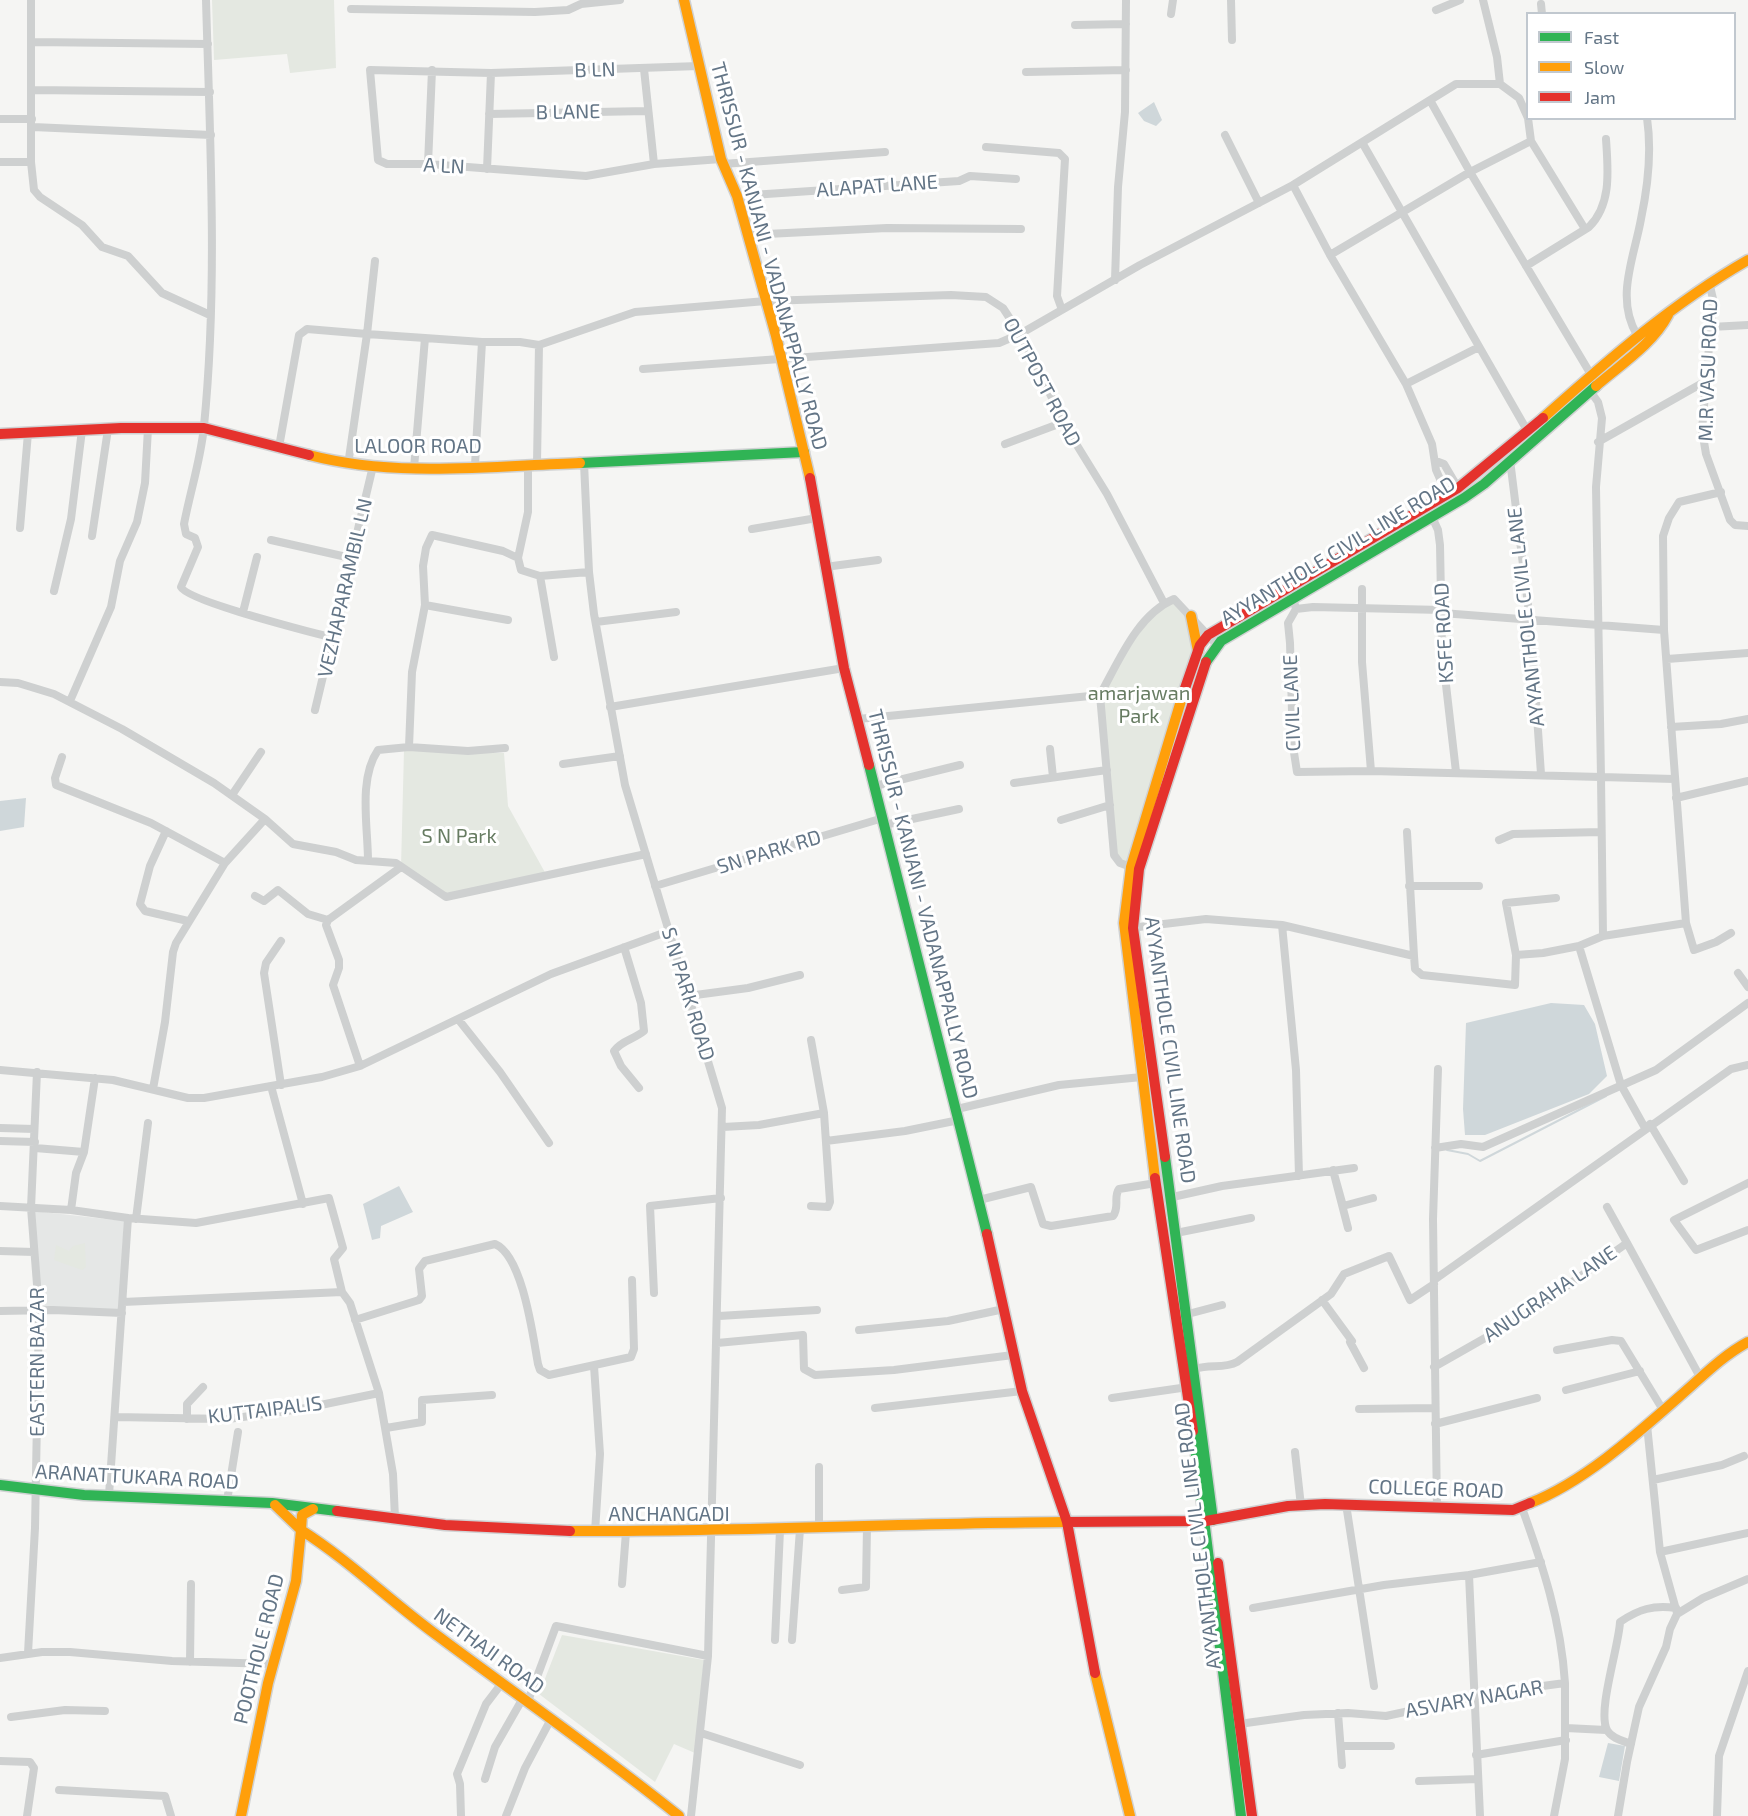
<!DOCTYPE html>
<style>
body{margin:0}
#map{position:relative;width:1748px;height:1816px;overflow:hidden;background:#f5f5f3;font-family:"Exo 2",sans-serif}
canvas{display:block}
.legend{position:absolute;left:1526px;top:12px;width:210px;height:108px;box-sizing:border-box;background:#fff;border:2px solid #c1c8cf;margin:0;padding:8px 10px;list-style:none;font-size:18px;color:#637586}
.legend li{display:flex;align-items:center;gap:12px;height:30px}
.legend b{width:30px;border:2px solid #c1c8cf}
</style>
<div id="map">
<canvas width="1748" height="1816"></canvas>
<ul class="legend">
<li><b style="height:8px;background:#30b455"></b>Fast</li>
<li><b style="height:8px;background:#ff9f0a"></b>Slow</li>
<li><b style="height:8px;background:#e5322d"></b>Jam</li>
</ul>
</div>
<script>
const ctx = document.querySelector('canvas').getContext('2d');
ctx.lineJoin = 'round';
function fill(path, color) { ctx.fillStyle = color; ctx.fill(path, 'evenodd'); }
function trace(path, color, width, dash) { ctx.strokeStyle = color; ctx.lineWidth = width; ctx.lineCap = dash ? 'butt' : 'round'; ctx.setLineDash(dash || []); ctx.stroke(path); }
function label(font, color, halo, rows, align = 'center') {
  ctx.font = font + ' "Exo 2",sans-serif'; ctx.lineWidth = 6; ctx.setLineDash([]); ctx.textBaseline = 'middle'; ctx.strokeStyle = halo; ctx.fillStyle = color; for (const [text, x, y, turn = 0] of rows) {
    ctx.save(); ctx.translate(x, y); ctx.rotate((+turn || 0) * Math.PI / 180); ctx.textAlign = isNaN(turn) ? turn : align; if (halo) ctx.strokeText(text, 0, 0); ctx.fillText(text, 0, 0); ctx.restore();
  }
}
const built = new Path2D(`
 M34,1211L124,1221L119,1310L42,1307Z`);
const green = new Path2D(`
 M212,0H334L336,68L290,73L287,54L214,60Z
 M1174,599L1191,616L1197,650L1130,867L1117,860L1100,695L1138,630Z
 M404,750L504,753L508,806L547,876L446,897L401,867Z
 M85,1243L86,1267L82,1270L54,1260L56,1245L69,1251L73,1246Z
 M562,1635L704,1660L695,1753L674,1744L655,1782L539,1694Z`);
const water = new Path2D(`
 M1154,102L1162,120L1156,126L1144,121L1138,113Z
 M26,798L24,827L0,831V801Z
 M1551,1003L1584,1005L1595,1024L1607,1076L1589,1094L1485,1135H1465L1463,1109L1466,1023Z
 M399,1186L413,1212L381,1226L380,1238L372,1240L363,1204Z
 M1608,1743L1625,1746L1619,1781L1599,1777Z`);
const stream = new Path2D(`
 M1447,1150L1468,1154L1480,1161L1606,1096`);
const street = new Path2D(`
 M31,0V162L34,190L40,197L82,225L102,247L128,256L162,293L210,315
 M206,0C210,142 218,285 204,426C201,459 190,492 184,524L186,534L195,538L198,547L181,587C187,601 311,632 333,638
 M1231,0L1232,40
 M1483,0L1497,57L1500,84
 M1541,4L1542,14
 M351,9L535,12L568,10L581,4L620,0
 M1436,10L1460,0
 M1171,14L1173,0
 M1075,25L1126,24
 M32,42L208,44
 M699,66L491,73L370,70L378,160L387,164H428L586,176L654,164L721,159
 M644,69L654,164
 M1026,72L1126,70
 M32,90L210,92
 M489,114L648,111
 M1528,118L1531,141L1470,172L1593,378
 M0,119H32
 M33,127L211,135
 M1225,135L1259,203
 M1531,141L1585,229
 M1363,144L1528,432
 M986,147L1059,153L1065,159L1057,296L1062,310
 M0,162H31
 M428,164L432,70
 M723,164L885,152
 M487,169L491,73
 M737,196L959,181L970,176L1016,179
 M747,235L887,228L1021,229
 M1330,255L1470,172L1431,102
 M375,261L367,334L425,338
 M1526,266L1589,227C1612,204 1608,170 1606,139
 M1115,280L1118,187L1125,112L1126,0
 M1709,282L1713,299L1702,430L1706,454L1730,520L1735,525L1748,526
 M1711,327L1748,325
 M1637,335C1615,298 1634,258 1641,219C1648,186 1652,152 1647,118
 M539,345L635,312L766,301L951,295L986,297L1003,308L1020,334L1070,434L1107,494L1164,603
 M643,369L999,343L1020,334L1140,265L1293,185
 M1406,384L1479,347
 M1590,391L1598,402L1602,418L1596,487L1601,777L1674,779
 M1598,442L1706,381
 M1005,444L1064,422
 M279,447L299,335L307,329L367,334L348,465
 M1510,460L1531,629L1541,774
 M1436,461L1444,464L1464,498
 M528,463V512L518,558L521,570L540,576L589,572
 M584,463L589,572L594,614L625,785L722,1108L708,1656L691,1816
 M475,465L482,342H520L539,345L537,463
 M414,468L425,338L482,342
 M1721,492L1679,502L1669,518L1663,536L1664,630L1686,923L1694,950L1716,942L1731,933
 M1448,497L1436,470L1432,444L1406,384L1330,255L1293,185L1456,84H1500L1519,98L1528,118
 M1432,517L1438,530L1440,545L1442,650L1456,772
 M20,528L28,433
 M752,529L817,518
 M92,536L108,429
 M271,540L351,558
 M825,567L878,560
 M540,576L554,657
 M1362,589V662L1371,771
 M54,591L71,519L82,430
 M1293,598L1296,609L1288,623L1290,643L1293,746L1297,772L1371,771L1601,777L1603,936L1579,946L1621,1085L1645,1128
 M425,605L508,620
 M1296,609L1313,607L1442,610
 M243,612L257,557
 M1442,613L1664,630
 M596,622L676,612
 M1667,659L1748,653
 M0,682L18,683L54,694L122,729L214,783L265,819L293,844L336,852L356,860L396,863L446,897L646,854
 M1100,695L1114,855L1120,863L1131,867
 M70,701L111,607L120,561L137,522L145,483L148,428
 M610,707L844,668
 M315,710L373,466
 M858,719L1100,695C1119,661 1137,615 1174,599L1217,645
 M1671,727L1721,724L1748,719
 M505,748L468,751L409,747L412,672L425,605L423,566L426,548L432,535L503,551L518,558
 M1050,749L1053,777
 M62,757L55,778L56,785L151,823L225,863
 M563,764L620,756
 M1014,783L1107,770
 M875,786L960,765
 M232,795L261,752
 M1676,798L1748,781
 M1061,820L1110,805
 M884,825L959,809
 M166,831L150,866L140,904L145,911L188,921
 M1407,832L1414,956
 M1499,840L1513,834L1601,832
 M368,861C368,827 358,779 378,750L409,747
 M655,886L883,818
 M1409,886H1479
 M255,896L264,901L278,890L308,914L328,920
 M1282,925L1296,1070L1299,1176
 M1130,928L1206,919L1282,925L1414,956L1415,969L1422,975L1515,985L1516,955L1506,903L1556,898
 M1603,936L1686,923
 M281,941L266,963L264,973L281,1085
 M624,947L641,1003L644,1031C633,1040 622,1040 614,1051L621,1066L639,1088
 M1516,955L1543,953L1579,946
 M1738,973L1748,987
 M688,996L748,988L800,975
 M458,1019L500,1072L549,1143
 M360,1066L333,985L339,968V960L326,925L328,920L401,867
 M0,1070L113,1080L188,1098H204L271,1086L303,1204
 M271,1086L322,1077L360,1066L551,974L669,931
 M153,1089L165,1022L173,952L176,943L225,863L265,819
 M957,1109L1059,1085L1142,1077
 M1650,1124L1684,1181
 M723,1127L759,1125L824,1113
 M0,1128L34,1129
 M0,1141L35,1142
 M826,1141L905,1131L959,1120
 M35,1148L84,1152
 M1435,1148L1461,1144L1483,1147L1656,1070L1748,1003
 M1748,1183L1674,1220L1696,1250L1748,1230
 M979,1200L1031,1187L1043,1224L1051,1226L1113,1216C1120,1207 1113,1197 1119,1189L1156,1183
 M1159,1200L1222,1186L1354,1168
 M0,1206L71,1210L128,1218L109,1495
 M811,1206L828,1207L830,1202L824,1113L811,1040
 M1607,1207L1627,1243
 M71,1210L76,1173L84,1152L95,1078
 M128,1218L196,1223L329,1198L343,1248L334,1259L342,1292L350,1303L379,1393L393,1474L395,1518
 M136,1219L148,1123
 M1348,1228L1333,1170L1343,1206L1373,1198
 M1176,1233L1251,1218
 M0,1251L34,1252
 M1434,1280L1731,1069L1748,1065
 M654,1293L650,1206L721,1198
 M1322,1300L1352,1341L1350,1342L1364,1368
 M123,1302L342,1292
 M0,1311L53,1310L122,1313
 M1188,1314L1222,1305
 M719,1316L817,1310
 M355,1320L419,1300L422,1296L419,1269L425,1261L495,1244C523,1256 533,1337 538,1364L540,1370L549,1375L631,1357L634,1349L632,1280
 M859,1330L948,1321L1004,1309
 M717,1343L803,1335L804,1369L815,1375L894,1370L1013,1355
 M1557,1350L1612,1340L1621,1341L1663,1410
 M594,1366L600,1454L595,1532
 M1434,1367L1529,1313L1627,1243L1700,1377
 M1195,1369C1210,1364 1224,1369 1237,1362L1331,1294L1344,1274L1389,1256L1410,1300L1434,1284
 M1566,1390L1640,1371
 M1112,1398L1188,1387
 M875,1408L1022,1391
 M1359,1409L1435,1408
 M115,1417L228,1419L301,1409L379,1393
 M187,1419V1404L203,1387
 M1435,1424L1537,1398
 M1647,1425L1660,1552L1677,1613
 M386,1428L422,1422V1400L492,1395
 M1295,1452L1301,1506
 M819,1467V1528
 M1653,1480L1722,1465L1744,1456
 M227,1501L238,1432
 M1346,1504L1374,1686
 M1437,1509L1433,1219L1438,1069
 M1660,1552L1748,1533
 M1469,1575L1541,1562
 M622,1584L626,1532
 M842,1590L866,1587L867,1526
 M1253,1608L1384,1585L1469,1575L1480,1816
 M775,1640L780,1530
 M792,1640L800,1529
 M28,1653L35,1528L39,1310L31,1208L37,1072
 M0,1658L42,1652H70L172,1661L273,1664
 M190,1662L191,1584
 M528,1701L556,1626L708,1656
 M1338,1713L1342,1765
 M11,1717L65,1710L105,1711
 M1239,1724L1304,1715L1348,1713L1386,1716L1498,1692L1565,1683C1561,1621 1543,1566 1522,1508
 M1566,1728L1606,1730
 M701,1733L800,1765
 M1631,1744C1623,1741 1611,1738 1607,1730C1597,1711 1619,1646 1620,1622C1639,1609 1653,1605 1676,1608
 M1341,1746H1391
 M1476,1755L1566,1740
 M0,1761L30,1762L34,1768L27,1816
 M485,1779L495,1747L523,1698
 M1419,1781L1478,1779
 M59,1790L165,1796L171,1816
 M461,1816L460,1784L457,1774L486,1704L502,1683
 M506,1816L525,1768L551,1719
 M1554,1816L1565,1759V1683
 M1618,1816L1627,1762L1639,1707L1666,1647L1670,1629L1677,1614L1703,1598L1748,1579
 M1717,1816L1719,1756L1748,1671`);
const fast = new Path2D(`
 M580,463L804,452
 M1206,662L1221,641L1464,498L1484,484L1596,386
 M869,765L987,1234
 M1165,1157L1213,1520
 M1193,1431L1241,1816
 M0,1485L84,1495L272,1503L337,1511`);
const slow = new Path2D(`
 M684,0L721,159L737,196L776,336L810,478
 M1596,386C1620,365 1653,344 1668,315
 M1543,418C1608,360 1673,303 1748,260
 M309,455C397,478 491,466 580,463
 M1191,616L1198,651
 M1155,1178L1124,923L1131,867L1183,694
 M1530,1503C1584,1482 1637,1434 1680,1396C1702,1377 1722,1356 1748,1342
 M313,1509L302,1515L301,1530C350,1561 391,1602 438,1636C518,1696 601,1753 679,1816
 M570,1531C736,1532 901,1523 1067,1522
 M1095,1673L1130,1816
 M241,1816L268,1683L296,1581L301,1530L275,1505`);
const jam = new Path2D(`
 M0,434L121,428H204L309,455
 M810,478L844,668L869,765
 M1183,694L1200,645L1208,635L1458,488L1543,418
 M1165,1157L1133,928L1139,869L1206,662
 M1155,1178L1193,1431
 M987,1234L1022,1391L1067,1522L1095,1673
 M337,1511L445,1525L570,1531
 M1067,1522L1206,1521L1288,1506L1325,1504L1513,1510L1530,1503
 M1218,1563L1252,1816`);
const streetNames = [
 ["B LN",595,70,-2],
 ["B LANE",568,112,-1],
 ["A LN",444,166,3],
 ["ALAPAT LANE",877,186,-4],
 ["THRISSUR - KANJANI - VADANAPPALLY ROAD",769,256,75],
 ["M.R VASU ROAD",1708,370,-88],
 ["OUTPOST ROAD",1042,382,62],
 ["LALOOR ROAD",418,446],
 ["AYYANTHOLE CIVIL LINE ROAD",1338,551,-31],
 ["VEZHAPARAMBIL LN",345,588,-77],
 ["AYYANTHOLE CIVIL LANE",1526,617,-96],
 ["KSFE ROAD",1444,633,-93],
 ["CIVIL LANE",1292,703,-92],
 ["SN PARK RD",769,852,-17],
 ["THRISSUR - KANJANI - VADANAPPALLY ROAD",923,904,76],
 ["S N PARK ROAD",688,994,73],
 ["AYYANTHOLE CIVIL LINE ROAD",1170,1050,82],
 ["ANUGRAHA LANE",1550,1294,-34],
 ["EASTERN BAZAR",37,1362,-90],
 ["KUTTAIPALIS",265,1410,-7],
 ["ARANATTUKARA ROAD",137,1477,3],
 ["COLLEGE ROAD",1436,1489,2],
 ["ANCHANGADI",669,1514],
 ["AYYANTHOLE CIVIL LINE ROAD",1198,1536,-97],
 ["POOTHOLE ROAD",259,1649,-76],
 ["NETHAJI ROAD",489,1651,36],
 ["ASVARY NAGAR",1474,1699,-10]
];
const parkNames = [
 ["amarjawan",1139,693],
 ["Park",1139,716],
 ["S N Park",459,836]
];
fill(built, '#e5e7e6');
fill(green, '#e4e8e1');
fill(water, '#cfd7da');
trace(stream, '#cfd7da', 2);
trace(fast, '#d0d2d3', 13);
trace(slow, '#d0d2d3', 13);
trace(jam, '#d0d2d3', 13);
trace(street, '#ced0d0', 8);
trace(fast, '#30b455', 10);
trace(slow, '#ff9f0a', 10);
trace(jam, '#e5322d', 10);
label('20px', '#637586', '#fff', streetNames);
label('20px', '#677c62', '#fff', parkNames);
</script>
